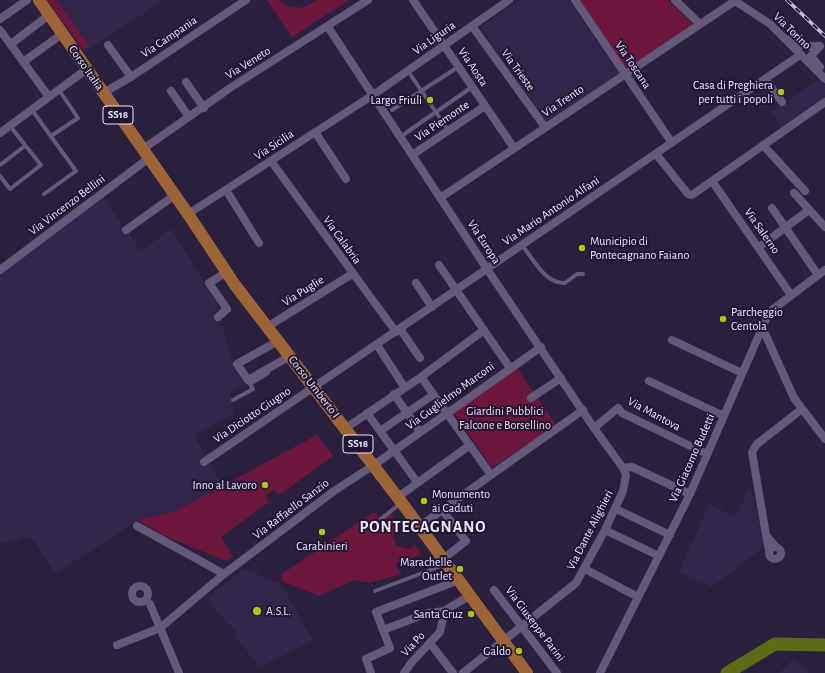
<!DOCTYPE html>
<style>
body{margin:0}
canvas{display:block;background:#2a1f3d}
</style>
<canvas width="825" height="673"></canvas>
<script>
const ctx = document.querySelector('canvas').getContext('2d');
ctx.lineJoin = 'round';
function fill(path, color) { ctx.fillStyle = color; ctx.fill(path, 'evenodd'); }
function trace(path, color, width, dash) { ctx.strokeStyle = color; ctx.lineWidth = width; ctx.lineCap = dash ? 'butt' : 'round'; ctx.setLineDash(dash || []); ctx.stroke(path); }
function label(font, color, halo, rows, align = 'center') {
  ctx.font = font + ' "Alegreya Sans",sans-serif'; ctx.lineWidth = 4; ctx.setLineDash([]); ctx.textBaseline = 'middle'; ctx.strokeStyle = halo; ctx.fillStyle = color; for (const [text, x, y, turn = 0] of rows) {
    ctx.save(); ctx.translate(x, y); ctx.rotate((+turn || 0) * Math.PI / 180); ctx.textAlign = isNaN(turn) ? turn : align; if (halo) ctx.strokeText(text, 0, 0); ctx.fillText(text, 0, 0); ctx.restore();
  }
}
const built = new Path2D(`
 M47,0H164L85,52Z
 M520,0H569L619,73L546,123L481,27Z
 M820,79L825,85V99L782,129L771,112Z
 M102,196L141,251L171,229L218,304L214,319L223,330L233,362L245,383L230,393L234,414L194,435L223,487L176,511L138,520L55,574L32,537L0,543V274Z
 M750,485L765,546L712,587L679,572L709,505L736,517Z
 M244,569L281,584L313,641L259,667L235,635L236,631L231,625H228L208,598Z
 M794,658L809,673H779Z`);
const green = new Path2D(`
 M47,0H56L89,45L83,50Z
 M267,0H278L290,7L299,8L307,6L316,0H349L292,37Z
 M579,0H668L694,25L626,69Z
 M517,368L556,425L492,468L453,411Z
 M317,435L333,456L279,495L274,489L265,496L269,502L221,537L233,557L226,561L165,536L138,520L176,511Z
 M374,512L379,519L388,512L400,526L394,531L393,540L397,546L409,549L415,545L421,554L395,564L401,574L369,583L354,580L319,596L281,581L282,574Z`);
const river = new Path2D(`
 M727,673L775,644L825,645`);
const lane = new Path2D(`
 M408,71L448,130
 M32,110L76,171L44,194
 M392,110L458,67
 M51,136L78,118L59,90
 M400,137L472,87
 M0,165L25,146
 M0,176L10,189L41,165L10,126
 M522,245C534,260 544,283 565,283L577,274H583
 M233,400L253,389L250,384L268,373V371
 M381,519L401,503
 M375,591L446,564`);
const street = new Path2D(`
 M413,0L514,148
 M575,0L672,143
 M675,0L700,24
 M0,19L27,0
 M472,26L545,127
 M328,27L487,269L594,428L623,468L626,475L623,491L605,530L576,583L463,673
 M0,30L49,97
 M791,38C801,48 807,46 820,46
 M11,44L49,15
 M108,45L131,77
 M23,62L62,34
 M820,67L811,56L820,46
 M766,80L782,102
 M186,82L204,108
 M171,91L189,117
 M103,93L131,77L246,0
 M315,132L346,179
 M0,133L87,69
 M763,145L805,191
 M143,149L230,88L368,0
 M656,154L688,194L692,195L825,102
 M412,155L485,106
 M271,161L396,332
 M712,181L791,295
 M226,190L259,243
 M794,193L825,227
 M440,198L735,1L770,24L825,79
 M772,208L818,275
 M188,214L373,95L509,0
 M126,230L175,195
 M759,247L809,210
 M439,265L510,368
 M0,270L149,158
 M416,283L432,307
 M218,317L227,309L209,283L227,272
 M267,327L352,274
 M762,327L794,398L825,439
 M400,329L420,358
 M672,340L742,373
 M278,341L237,364L248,380L290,356
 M377,345L405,388
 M649,381L724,416
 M394,394L420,432
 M531,398L561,378
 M367,413L417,482
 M346,428L421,377L484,330
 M594,428L618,408L622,413L707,454
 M380,431L433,395
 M204,462L800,55
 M623,468L632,467L690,494
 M491,475L583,410
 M398,497L470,445
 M616,509L670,535
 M442,510L466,541L443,559
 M137,526L224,574L334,491L374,465L541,347
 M420,526L491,475L421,377
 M605,530L659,556
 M766,535L752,452L757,444L802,409
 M769 553a6 6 0 1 1 12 0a6 6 0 1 1-12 0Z
 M769,550L766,535L776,547
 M585,569L638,597
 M132 594a8 8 0 1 1 16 0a8 8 0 1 1-16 0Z
 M494,590L557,673
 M150,604L179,673
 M383,630L428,613L445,611
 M430,643L453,673
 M117,645L160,628L224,574
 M371,673L366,659L390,648L376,612L459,580
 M404,673L411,663L440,632L443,618L447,609L469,596
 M600,673L690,494L766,319L772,310L825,270`);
const primary = new Path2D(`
 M39,0L188,214L235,285L402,503L527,673`);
const rail = new Path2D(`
 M787,0L825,36`);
const markers = [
 [781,92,4,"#abc615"],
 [430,100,4,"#abc615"],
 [582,248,4,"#abc615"],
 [723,319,4,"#abc615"],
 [265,485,4,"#abc615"],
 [424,501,4,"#abc615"],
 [322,532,4,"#abc615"],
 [460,569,4,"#abc615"],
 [257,611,5,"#abc615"],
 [471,614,4,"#abc615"],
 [519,651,4,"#abc615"]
];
const shields = [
 [118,115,30],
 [358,444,30]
];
const shieldNames = [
 ["SS18",118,115],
 ["SS18",358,444]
];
const streetNames = [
 ["Via Torino",792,31,44],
 ["Via Campania",169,37,-34],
 ["Via Liguria",434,38,-35],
 ["Via Veneto",248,63,-32],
 ["Via Toscana",633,65,56],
 ["Via Aosta",473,67,56],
 ["Corso Italia",86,68,55],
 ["Via Trieste",518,70,54],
 ["Via Trento",563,101,-34],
 ["Via Piemonte",442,121,-34],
 ["Via Sicilia",274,145,-33],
 ["Via Vincenzo Bellini",67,205,-37],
 ["Via Mario Antonio Alfani",551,211,-34],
 ["Via Salerno",762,231,55],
 ["Via Calabria",342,240,54],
 ["Via Europa",484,242,57],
 ["Via Puglie",303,291,-32],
 ["Corso Umberto I",314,387,52],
 ["Via Guglielmo Marconi",450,396,-36],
 ["Via Mantova",654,414,28],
 ["Via Diciotto Giugno",252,415,-34],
 ["Via Giacomo Budetti",692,458,-66],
 ["Via Raffaello Sanzio",291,509,-37],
 ["Via Dante Alighieri",590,530,-63],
 ["Via Giuseppe Parini",535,624,53],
 ["Via Po",413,644,-47]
];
const poiNames = [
 ["Casa di Preghiera",773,85],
 ["per tutti i popoli",773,99],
 ["Largo Friuli",422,100],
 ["Municipio di",590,241,"left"],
 ["Pontecagnano Faiano",590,255,"left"],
 ["Parcheggio",731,312,"left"],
 ["Centola",731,326,"left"],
 ["Inno al Lavoro",257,485],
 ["Monumento",432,494,"left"],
 ["ai Caduti",432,508,"left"],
 ["Carabinieri",322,546,"center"],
 ["Marachelle",452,562],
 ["Outlet",452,576],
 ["A.S.L.",266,611,"left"],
 ["Santa Cruz",463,614],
 ["Galdo",511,651]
];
const parkNames = [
 ["Giardini Pubblici",505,411],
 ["Falcone e Borsellino",505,425]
];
const districtNames = [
 ["PONTECAGNANO",423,527]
];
fill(built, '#32254a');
fill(green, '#6d163c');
trace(river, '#5d6c14', 13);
trace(lane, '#64597b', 4);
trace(street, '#64597b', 8);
trace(primary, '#9d6537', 12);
trace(rail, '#c5bdd4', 3.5);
trace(rail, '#201533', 2, [6]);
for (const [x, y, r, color] of markers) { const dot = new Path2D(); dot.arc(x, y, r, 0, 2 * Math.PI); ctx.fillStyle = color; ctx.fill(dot); trace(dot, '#201533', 1.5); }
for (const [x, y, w] of shields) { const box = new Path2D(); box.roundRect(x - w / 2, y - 9, w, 18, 3); ctx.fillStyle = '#201533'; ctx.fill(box); trace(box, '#efe9fd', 1); }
label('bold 11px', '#efe9fd', null, shieldNames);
label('12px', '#efe9fd', '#201533', streetNames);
label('12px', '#efe9fd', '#201533', poiNames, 'right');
label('12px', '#f7dae2', '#201533', parkNames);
ctx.letterSpacing = '1px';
label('bold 16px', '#efe9fd', '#201533', districtNames);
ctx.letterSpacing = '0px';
</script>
